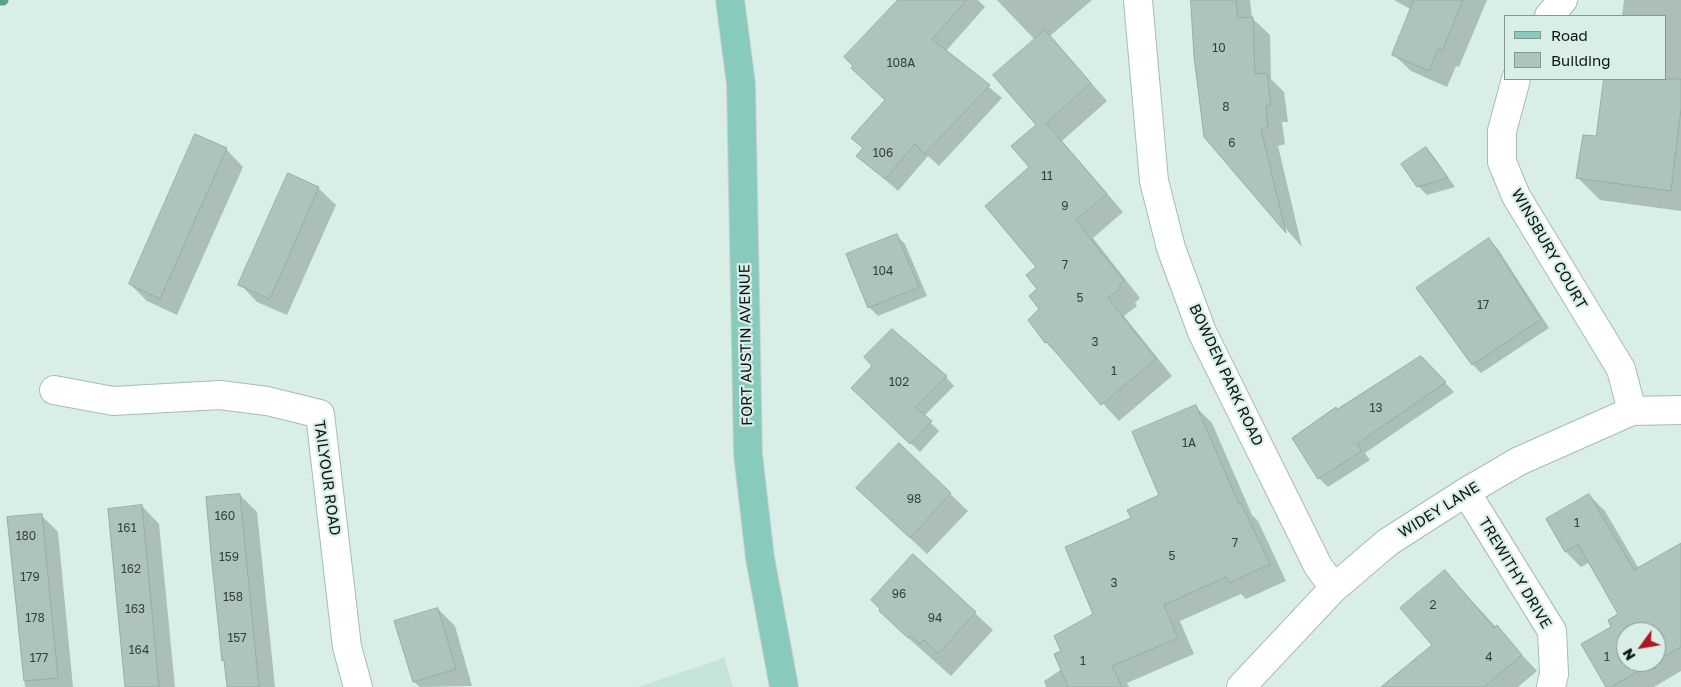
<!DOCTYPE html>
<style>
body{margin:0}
#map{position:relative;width:1681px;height:687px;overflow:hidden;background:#d8eee7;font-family:"Golos Text",sans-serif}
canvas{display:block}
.legend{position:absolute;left:1504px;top:15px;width:162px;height:65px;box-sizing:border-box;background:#d8eee7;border:1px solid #879792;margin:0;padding:6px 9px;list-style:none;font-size:15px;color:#0d1512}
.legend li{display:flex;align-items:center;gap:10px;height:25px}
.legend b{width:25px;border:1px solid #879792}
.north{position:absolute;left:1616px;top:622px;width:50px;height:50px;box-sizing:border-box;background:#d8eee7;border:1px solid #879792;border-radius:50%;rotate:238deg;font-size:14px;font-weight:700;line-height:20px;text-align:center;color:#0d1512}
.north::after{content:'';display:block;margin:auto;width:18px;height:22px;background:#ac1822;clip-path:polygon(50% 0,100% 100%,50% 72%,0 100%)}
</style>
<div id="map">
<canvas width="1681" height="687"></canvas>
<ul class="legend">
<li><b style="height:6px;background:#88cbbc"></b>Road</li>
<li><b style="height:14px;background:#aec3bc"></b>Building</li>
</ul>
<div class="north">N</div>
</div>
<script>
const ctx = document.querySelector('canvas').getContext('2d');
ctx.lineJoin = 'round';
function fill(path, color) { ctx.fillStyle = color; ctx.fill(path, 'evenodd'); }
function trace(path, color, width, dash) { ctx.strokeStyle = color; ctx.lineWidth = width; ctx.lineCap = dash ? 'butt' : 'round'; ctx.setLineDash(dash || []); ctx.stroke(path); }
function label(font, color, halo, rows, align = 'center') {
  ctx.font = font + ' "Golos Text",sans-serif'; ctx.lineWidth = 4.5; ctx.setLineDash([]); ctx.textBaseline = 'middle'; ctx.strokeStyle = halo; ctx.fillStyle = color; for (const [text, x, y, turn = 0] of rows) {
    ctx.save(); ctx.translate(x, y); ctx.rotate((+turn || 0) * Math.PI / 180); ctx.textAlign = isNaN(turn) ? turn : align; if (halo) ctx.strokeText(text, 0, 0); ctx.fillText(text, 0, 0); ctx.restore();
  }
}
const built = new Path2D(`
 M724,658L733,687H638Z`);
const shadow = new Path2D(`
 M897,0H978L985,7L946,51L1002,98L939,166L928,156L898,191L858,156L864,149L886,100L898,2Z
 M997,0H1092L1050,36L1107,101L1062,141L1123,212L1093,238L1140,298L1135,303L1137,306L1124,316L1172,376L1119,421L1046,342L1039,289L1035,40Z
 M1192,0H1250L1252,18L1270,35L1271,79L1284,92L1288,122H1282L1285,144L1278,146L1302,247L1205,136Z
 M1394,0H1487L1459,67L1456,66L1447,87L1411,71L1393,54L1412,10Z
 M1624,0H1681V211L1600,200L1577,177L1597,137L1606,79H1665V16H1622Z
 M1426,148L1434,157L1455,187L1427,195L1418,186Z
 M226,149L243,167L177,315L147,301L130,284Z
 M318,188L336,205L287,315L257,302L240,284Z
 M896,235L905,244L927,296L878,316L869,307Z
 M1489,240L1498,249L1549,328L1481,373L1472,364Z
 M1421,358L1454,392L1365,453L1370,460L1328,487L1319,478L1294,438Z
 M946,377L954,386L924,416L939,431L920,452L862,397Z
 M1196,407L1212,423L1252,515L1258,521L1286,581L1246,599L1241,594L1180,621L1194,654L1127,683L1129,687H1046L1044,681L1062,669V651L1095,615L1133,519L1161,496Z
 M899,445L968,511L927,554L875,505Z
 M240,495L257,512L275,687H228L226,663L223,660Z
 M1589,495L1605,511L1639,569L1681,545V671L1654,687H1607L1613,627L1619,614L1590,562L1581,567L1566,552L1547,520ZM1626,632H1656V662H1626Z
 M142,506L159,524L175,687H126Z
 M41,515L58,532L73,687H25L8,518Z
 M913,555L993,630L951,676L897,628Z
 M1445,572L1537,671L1518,687H1383L1434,645Z
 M438,609L455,626L472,686L420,687L414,682Z`);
const stream = new Path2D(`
 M0,0H3`);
const building = new Path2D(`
 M898,0H967L932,39L990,85L925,154L915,144L885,179L856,156L863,148L851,138L885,100L851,68L853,66L844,57Z
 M1191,0H1236L1238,18L1253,17L1255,74L1267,73L1271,105H1266L1268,127L1261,129L1286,233L1204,137L1194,56Z
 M1414,0H1463L1442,51L1438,49L1429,71L1392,55Z
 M1045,30L1091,83L1046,123L1107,194L1076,220L1124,281L1119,286L1121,288L1108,298L1156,359L1101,405L1047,342L1045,343L1028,320L1039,309L1029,296L1037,289L1026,275L1036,267L985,206L1029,167L1011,146L1036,125L993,75Z
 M1604,79H1681V109L1671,191L1576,178L1583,135L1596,136Z
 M195,134L227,148L160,299L129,284Z
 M1426,147L1448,178L1417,187L1401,164Z
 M288,173L319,187L270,299L238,285Z
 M897,234L919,287L868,308L846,254Z
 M1489,238L1541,319L1472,365L1416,288Z
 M892,329L947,376L915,407L932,421L910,444L851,388L872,366L864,357Z
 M1421,356L1446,382L1357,444L1362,451L1318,479L1292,438L1336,407L1337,409Z
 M1196,405L1239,504L1241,503L1270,564L1229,583L1226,577L1164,605L1178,638L1112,666L1122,687H1068L1054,654L1061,651L1054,636L1093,614L1065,547L1131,518L1127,510L1159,495L1132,432Z
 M899,443L951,493L910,538L856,488Z
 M240,494L244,535L259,687H227L224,660L222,661L211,553L206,497Z
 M1589,494L1634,570L1681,543V647L1656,661V632H1626V662H1654L1611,687H1606L1581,644L1611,627L1608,620L1618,614L1578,544L1565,552L1546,519Z
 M142,505L159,687H125L108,509Z
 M42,514L58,678L24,681L7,517Z
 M913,554L976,612L938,654L924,640L920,644L910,636L908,638L879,611L880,609L871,600Z
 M1445,570L1494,628L1497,625L1522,655L1484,687H1381L1432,645L1400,608Z
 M438,608L456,669L413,682L394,621Z`);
const minor = new Path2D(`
 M1138,0L1154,181L1171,248L1202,332L1318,566L1334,588
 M1549,16L1563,0
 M1516,79L1502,131V162L1516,196L1621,369L1632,411
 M54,390L113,401L220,395L267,401L320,414L347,647L358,687
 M1466,492L1552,631L1554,674L1551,687
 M1241,687L1334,588L1388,542L1466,492L1519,461L1632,411L1681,410`);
const major = new Path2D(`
 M730,0L741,84L748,454L760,558L784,687`);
const numberNames = [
 ["10",1219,48],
 ["108A",901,63],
 ["8",1226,107],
 ["6",1232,143],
 ["106",883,153],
 ["11",1047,176],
 ["9",1065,206],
 ["7",1065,265],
 ["104",883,271],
 ["5",1080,298],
 ["17",1483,305],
 ["3",1095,342],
 ["1",1114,371],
 ["102",899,382],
 ["13",1376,408],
 ["1A",1189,443],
 ["98",914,499],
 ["160",225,516],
 ["1",1577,523],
 ["161",127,528],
 ["180",26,536],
 ["7",1235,543],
 ["5",1172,556],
 ["159",229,557],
 ["162",131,569],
 ["179",30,577],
 ["3",1114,583],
 ["96",899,594],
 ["158",233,597],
 ["2",1433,605],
 ["163",135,609],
 ["178",35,618],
 ["94",935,618],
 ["157",237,638],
 ["164",139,650],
 ["4",1489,657],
 ["1",1607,657],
 ["177",39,658],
 ["1",1083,661]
];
const streetNames = [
 ["WINSBURY COURT",1549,249,60],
 ["FORT AUSTIN AVENUE",746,345,-91],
 ["BOWDEN PARK ROAD",1226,375,65],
 ["TAILYOUR ROAD",327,478,82],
 ["WIDEY LANE",1439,510,-32],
 ["TREWITHY DRIVE",1515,573,59]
];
fill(built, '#c5e3da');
fill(shadow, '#0003');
trace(stream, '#5d9e8c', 11);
fill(building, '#aec3bc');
trace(building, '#98aca6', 1);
trace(minor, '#a7bcb5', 30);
trace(major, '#cfd0d0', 30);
trace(minor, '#fff', 28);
trace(major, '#88cbbc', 28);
label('12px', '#35403c', null, numberNames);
label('15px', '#0d1512', '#d8eee7', streetNames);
</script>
